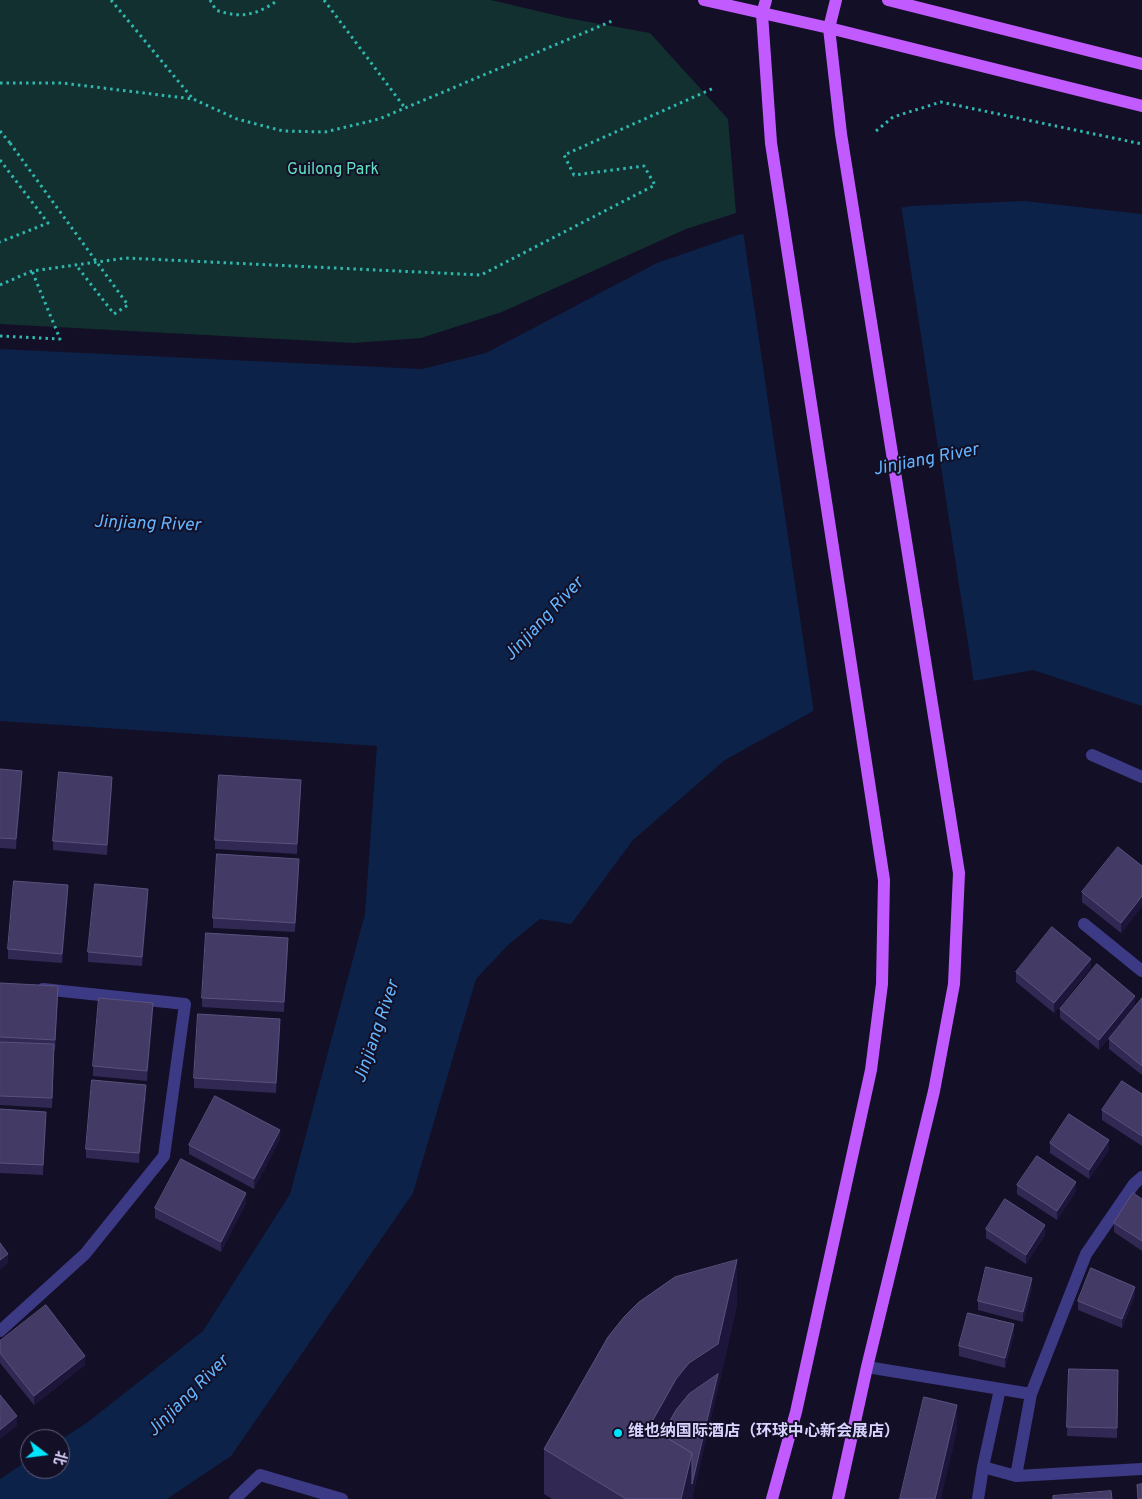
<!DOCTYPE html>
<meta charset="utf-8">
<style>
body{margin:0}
#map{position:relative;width:1142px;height:1499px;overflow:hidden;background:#130f26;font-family:Overpass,"Noto Sans SC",sans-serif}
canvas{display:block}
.north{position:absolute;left:20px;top:1429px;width:50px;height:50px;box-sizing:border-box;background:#130f26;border:1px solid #625e7d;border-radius:50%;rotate:105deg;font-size:14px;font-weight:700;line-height:20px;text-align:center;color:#d9d4ff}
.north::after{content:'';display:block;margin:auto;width:18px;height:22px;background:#00e5ff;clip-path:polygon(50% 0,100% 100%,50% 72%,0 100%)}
</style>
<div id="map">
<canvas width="1142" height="1499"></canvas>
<div class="north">北</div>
</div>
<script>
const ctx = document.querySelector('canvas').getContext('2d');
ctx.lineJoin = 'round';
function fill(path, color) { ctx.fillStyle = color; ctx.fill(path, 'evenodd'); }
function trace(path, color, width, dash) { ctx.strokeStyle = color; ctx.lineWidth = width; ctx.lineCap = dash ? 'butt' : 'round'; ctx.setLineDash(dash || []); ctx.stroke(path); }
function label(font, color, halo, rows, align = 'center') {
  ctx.font = font + ' Overpass,"Noto Sans SC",sans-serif'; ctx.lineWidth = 4; ctx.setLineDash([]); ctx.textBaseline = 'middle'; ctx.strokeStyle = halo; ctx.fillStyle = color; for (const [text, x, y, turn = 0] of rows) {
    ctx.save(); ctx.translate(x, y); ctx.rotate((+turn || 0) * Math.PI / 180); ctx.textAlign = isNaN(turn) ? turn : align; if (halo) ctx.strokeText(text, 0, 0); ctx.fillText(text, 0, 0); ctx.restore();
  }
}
const green = new Path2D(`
 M0,0H491L567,18L650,33L728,119L736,213L686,229L502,312L421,338L354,343L0,324Z`);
const water = new Path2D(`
 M1024,201L1142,214V706L1033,670L815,710L725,760L633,840L571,924L540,919L509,944L476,979L413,1193L231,1456L167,1499H0V1479L30,1459V1469H60V1440L88,1422L203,1331L290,1194L365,914L377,746L0,721V349L422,369L486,353L657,263L738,235L911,206Z`);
const pier = new Path2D(`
 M901,205L974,683L814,713L743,231Z`);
const path = new Path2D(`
 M111,0L193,99
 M210,0L216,10C241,19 257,15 278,0
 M324,0L405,108
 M0,83H62L193,99L237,119L283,131L325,132L379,119L612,21
 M0,131L10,143
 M876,131L893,117L941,102L1142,144
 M0,160L48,223L0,242
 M0,285L32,271L126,258L481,275L655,185L644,166L574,175L564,155L714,88
 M0,336L60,339L32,271`);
const minor = new Path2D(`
 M1092,755L1142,777
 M1084,924L1142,971
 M0,1331L85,1254L164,1156L185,1004L43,989
 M867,1367L1031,1394
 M983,1467L1016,1476L1142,1469
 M1016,1476L1031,1394L1086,1254L1134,1184L1142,1177
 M235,1499L260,1475L342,1499
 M978,1499L983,1467L1000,1389`);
const major = new Path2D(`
 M704,0L829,28L1142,106
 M766,0L762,14L771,143L884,880L882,984L871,1070L796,1412L772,1499
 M836,0L829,28L841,134L959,873L954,984L934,1091L867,1367L838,1499
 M888,0L1142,64`);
const pathBridge = new Path2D(`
 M10,143L128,305L114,314L76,265`);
const wall = new Path2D(`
 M0,769L22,781L16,849L0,848Z
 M112,786L107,855L53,850V841Z
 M301,790L297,854L215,849V840Z
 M1142,866V906L1121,933L1082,902V892Z
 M299,869L295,932L213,928V918Z
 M68,895L62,963L8,959V949Z
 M148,898L142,966L88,962V952Z
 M288,948L284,1012L202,1007V998Z
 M1091,968L1054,1013L1016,982V972Z
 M0,983L58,996L55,1050H54L52,1108L0,1105Z
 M1142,998V1075L1109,1049V1039Z
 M1135,1005L1099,1050L1060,1018V1009Z
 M153,1012L147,1081L93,1076V1066Z
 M280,1029L276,1093L194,1088V1078Z
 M1142,1094V1146L1102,1120V1110Z
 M146,1095L139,1163L86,1158V1149Z
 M0,1109L46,1121L43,1175L0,1173Z
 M280,1139L254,1189L189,1154V1145Z
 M1050,1143L1109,1150L1089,1179L1050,1153Z
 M1017,1185L1076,1191L1057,1220L1017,1194Z
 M1142,1199V1251L1114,1232V1223Z
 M246,1203L221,1252L155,1218V1208Z
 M986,1229L1045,1235L1026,1264L986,1238Z
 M1032,1288L1023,1322L978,1310V1301Z
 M1135,1296L1122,1328L1078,1310V1301Z
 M737,1305L718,1388L692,1499H552L544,1494V1449Z
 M1014,1334L1005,1368L959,1356V1346Z
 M0,1341L85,1365L34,1405L0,1363Z
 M1069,1369L1118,1370L1117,1438L1067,1436Z`);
const shadedWall = new Path2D(`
 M22,771V781L16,849V839Z
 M112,777V786L107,855V845Z
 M301,780V790L297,854V844Z
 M299,859V869L295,932V923Z
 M68,885V895L62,963V954Z
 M148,889V898L142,966V957Z
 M1142,896V906L1121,933V923Z
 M288,938V948L284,1012V1002Z
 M1091,959V968L1054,1013V1003Z
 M1135,996V1005L1099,1050V1040Z
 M153,1003V1012L147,1081V1071Z
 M280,1019V1029L276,1093V1083Z
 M146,1085V1095L139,1163V1153Z
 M46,1112V1121L43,1175V1165Z
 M280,1130V1139L254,1189V1179Z
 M1109,1140V1150L1089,1179V1170Z
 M1076,1182V1191L1057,1220V1211Z
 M246,1193V1203L221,1252V1242Z
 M1045,1225V1235L1026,1264V1255Z
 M8,1254V1263L0,1270V1260Z
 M737,1260V1305L718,1388L692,1499H681L692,1453L714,1391L655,1461L649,1427L676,1379Z
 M1032,1278V1288L1023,1322V1312Z
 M1135,1287V1296L1122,1328V1319Z
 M1014,1324V1334L1005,1368V1358Z
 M85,1356V1365L34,1405V1396Z
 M957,1405V1431L941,1499H935Z
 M17,1416V1426L0,1439V1430Z`);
const building = new Path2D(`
 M0,769L22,771L16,839L0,838Z
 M59,772L112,777L107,845L53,841Z
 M219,775L301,780L297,844L215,840Z
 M1118,847L1142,866V896L1121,923L1082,892Z
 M217,854L299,859L295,923L213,918Z
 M14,881L68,885L62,954L8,949Z
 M95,884L148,889L142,957L88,952Z
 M1052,927L1091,959L1054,1003L1016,972Z
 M206,933L288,938L284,1002L202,998Z
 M1097,964L1135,996L1099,1040L1060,1009Z
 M0,983L58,986L55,1040L0,1037Z
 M99,998L153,1003L147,1071L93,1066Z
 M1142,998V1066L1109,1039Z
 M198,1014L280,1019L276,1083L194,1078Z
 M0,1042L54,1044L52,1098L0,1096Z
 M92,1080L146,1085L139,1153L86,1149Z
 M1122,1081L1142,1094V1136L1102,1110Z
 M215,1096L280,1130L254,1179L189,1145Z
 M0,1109L46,1112L43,1165L0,1163Z
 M1069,1114L1109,1140L1089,1170L1050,1143Z
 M1037,1156L1076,1182L1057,1211L1017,1185Z
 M181,1159L246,1193L221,1242L155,1208Z
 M1133,1193L1142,1199V1241L1114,1223Z
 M1005,1199L1045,1225L1026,1255L986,1229Z
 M0,1243L8,1254L0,1260Z
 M737,1260L718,1344L689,1363L676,1379L649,1427L692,1453L681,1499H626L544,1449L608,1337L624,1317L639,1302L675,1277Z
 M986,1267L1032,1278L1023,1312L978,1301Z
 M1091,1268L1135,1287L1122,1319L1078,1301Z
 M46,1305L85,1356L34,1396L0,1353V1341Z
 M968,1313L1014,1324L1005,1358L959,1346Z
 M1069,1369L1118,1370L1117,1428L1067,1427Z
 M718,1374L692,1484V1453L662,1435L676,1410L689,1394Z
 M0,1395L17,1416L0,1430Z
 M924,1397L957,1405L935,1499H900Z
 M1142,1484V1499H1138L1137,1485Z
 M1111,1491L1112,1499H1053V1496Z`);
const markers = [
 [618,1433,5,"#00e5ff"]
];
const parkNames = [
 ["Guilong Park",333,171]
];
const poiNames = [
 ["维也纳国际酒店（环球中心新会展店）",628,1433]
];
const waterNames = [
 ["Jinjiang River",926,461,-11],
 ["Jinjiang River",147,525,2],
 ["Jinjiang River",545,620,-47],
 ["Jinjiang River",378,1032,-71],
 ["Jinjiang River",189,1397,-45]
];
fill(green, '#12302f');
fill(water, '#0c2248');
fill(pier, '#130f26');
trace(path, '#2fb8b0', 3, [2.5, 4]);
trace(minor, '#3d3a85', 12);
trace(major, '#c25bff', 12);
trace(pathBridge, '#2fb8b0', 3, [2.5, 4]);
fill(wall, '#312854');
fill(shadedWall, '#1d163a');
fill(building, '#433a66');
trace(building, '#5a527e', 1);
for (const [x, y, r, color] of markers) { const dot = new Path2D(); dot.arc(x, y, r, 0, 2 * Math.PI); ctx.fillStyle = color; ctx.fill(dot); trace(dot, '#130f26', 2); }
label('16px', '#5fe0c0', '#130f26', parkNames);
label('bold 16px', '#d9d4ff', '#130f26', poiNames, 'left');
label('italic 18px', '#62b6ff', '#130f26', waterNames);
</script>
